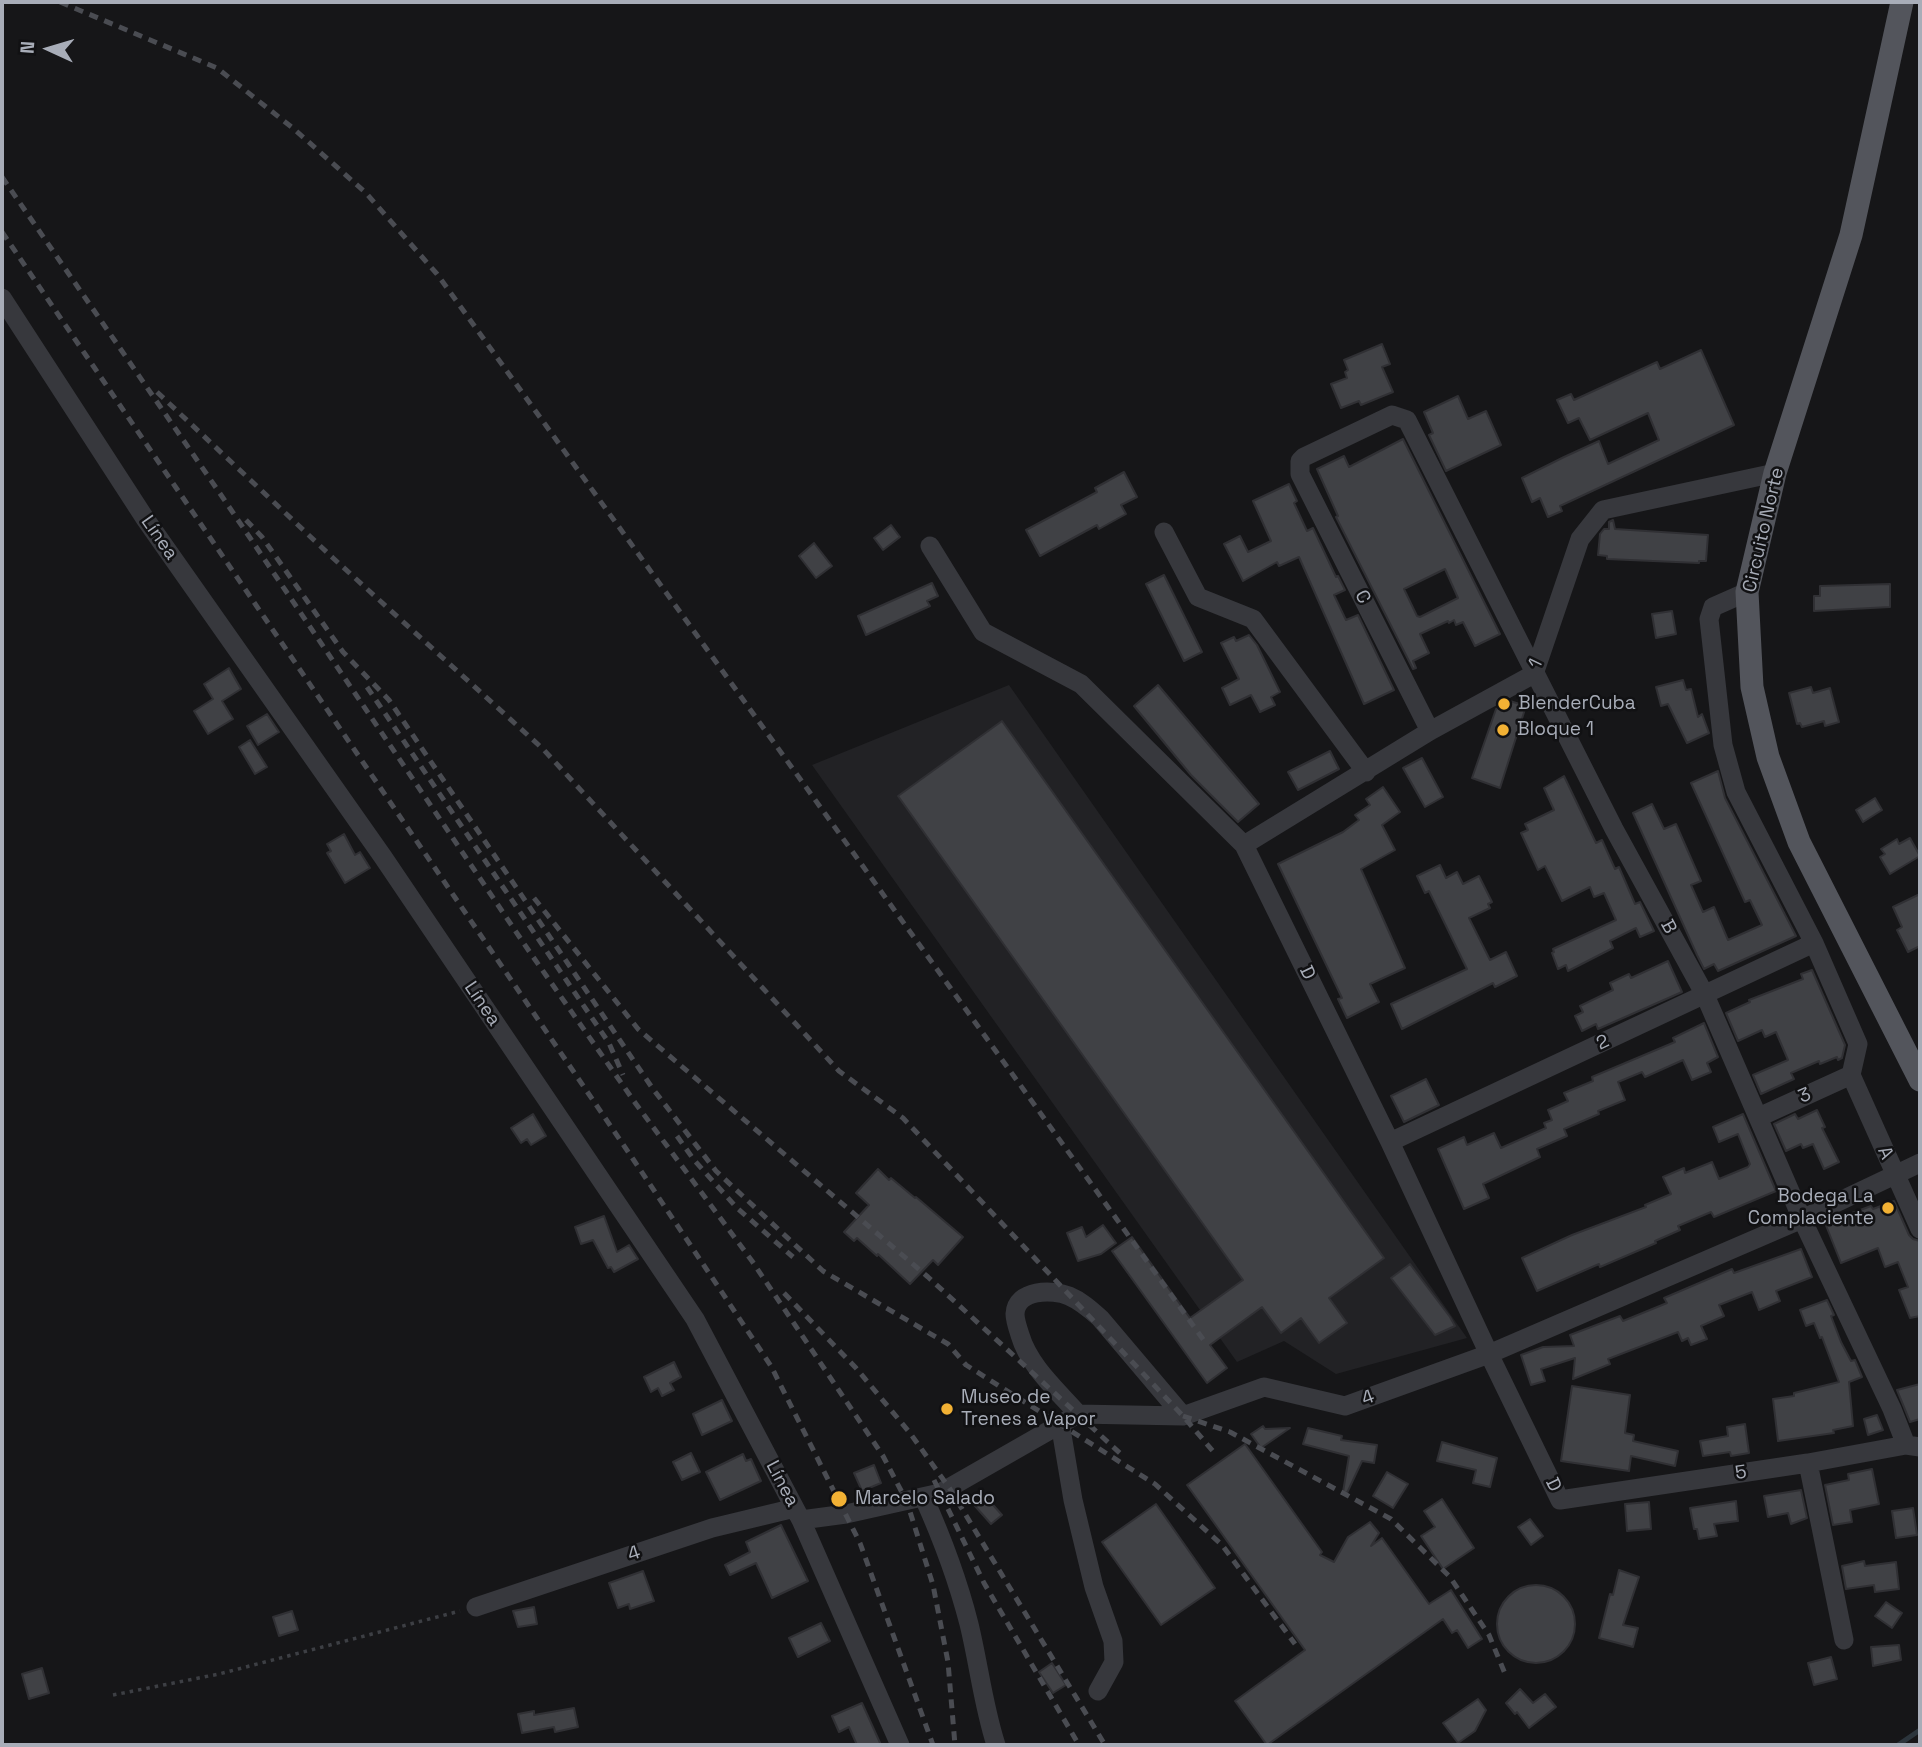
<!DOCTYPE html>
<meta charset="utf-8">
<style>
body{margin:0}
#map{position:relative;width:1922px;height:1747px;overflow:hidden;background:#161618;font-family:"Space Grotesk",sans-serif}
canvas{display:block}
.frame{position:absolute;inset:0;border:4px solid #a8adb8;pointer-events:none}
.north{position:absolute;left:14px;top:14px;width:70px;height:70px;-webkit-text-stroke:5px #111113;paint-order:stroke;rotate:274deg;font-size:19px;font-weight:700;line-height:28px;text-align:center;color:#a8adb8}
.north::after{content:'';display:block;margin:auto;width:24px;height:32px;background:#a8adb8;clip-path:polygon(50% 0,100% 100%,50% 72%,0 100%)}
</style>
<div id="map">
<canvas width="1922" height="1747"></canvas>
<div class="frame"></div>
<div class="north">N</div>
</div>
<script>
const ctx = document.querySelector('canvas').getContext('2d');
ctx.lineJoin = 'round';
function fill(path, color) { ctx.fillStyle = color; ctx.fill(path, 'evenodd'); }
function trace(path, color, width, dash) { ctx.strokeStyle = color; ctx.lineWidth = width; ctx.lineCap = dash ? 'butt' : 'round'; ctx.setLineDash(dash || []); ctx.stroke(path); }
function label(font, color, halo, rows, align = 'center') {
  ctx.font = font + ' "Space Grotesk",sans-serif'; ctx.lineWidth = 5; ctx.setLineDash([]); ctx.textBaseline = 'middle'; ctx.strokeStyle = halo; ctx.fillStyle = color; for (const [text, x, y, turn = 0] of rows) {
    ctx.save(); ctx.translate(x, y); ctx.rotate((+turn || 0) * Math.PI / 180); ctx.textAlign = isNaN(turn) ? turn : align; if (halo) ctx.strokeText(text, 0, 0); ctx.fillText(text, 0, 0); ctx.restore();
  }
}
const built = new Path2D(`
 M1009,685L1467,1338L1336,1374L1284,1341L1237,1362L812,765Z`);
const stream = new Path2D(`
 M1898,1745L1920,1730`);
const building = new Path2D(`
 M1382,344L1390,364L1382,367L1393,392L1361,405L1359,401L1341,408L1331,384L1347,378L1345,372L1348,370L1344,360Z
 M1701,350L1734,425L1560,506L1562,511L1548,517L1540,498L1532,502L1522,478L1564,457L1599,441L1608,464L1659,440L1648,413L1590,440L1579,418L1568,423L1557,400L1571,394L1574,400L1657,362L1660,369Z
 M1458,396L1468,419L1486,411L1501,445L1446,471L1429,435L1433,433L1424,412Z
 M1403,439L1500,634L1475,646L1463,622L1456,625L1454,620L1449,623L1448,621L1420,634L1429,653L1413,661L1416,668L1413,669L1336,517L1338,516L1317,469L1344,456L1349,467ZM1445,569L1458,598L1420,617L1417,616L1404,589Z
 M1124,472L1137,497L1121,505L1126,514L1099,529L1097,525L1040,556L1026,530L1097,492L1095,488Z
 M1289,484L1297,501L1294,503L1307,531L1313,528L1336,577L1338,576L1345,590L1334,595L1346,620L1358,615L1394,690L1364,704L1299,557L1279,566L1277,562L1243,581L1224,544L1240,536L1248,552L1271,541L1253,501Z
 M1613,520L1615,529L1708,535L1706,561H1699V563L1607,559V556L1598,555L1600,534L1604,529H1609V522Z
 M891,525L900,537L883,550L874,538Z
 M814,543L832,566L816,578L799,556Z
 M1164,575L1202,652L1184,661L1146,584Z
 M932,583L938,596L927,601L930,606L866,635L858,616Z
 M1890,584V607L1814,611V596H1820V586Z
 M1672,611L1676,634L1656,638L1652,614Z
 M1249,635L1257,645L1280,692L1271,697L1275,705L1260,712L1251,695L1230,705L1222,688L1239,679L1221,643L1234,637L1236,641Z
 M229,668L241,689L222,701L233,719L208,734L194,711L213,699L204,684Z
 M1683,680L1686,690L1691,689L1698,717L1702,714L1709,733L1687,743L1668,704L1661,706L1656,687Z
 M1158,685L1259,804L1238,822L1191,775L1134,706Z
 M1811,687L1813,693L1830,688L1839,722L1825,726L1824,721L1802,727L1800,723L1797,724L1789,693Z
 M1510,701L1526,706L1500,788L1472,778L1496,709Z
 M267,714L279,732L258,745L247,726Z
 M1002,721L1384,1258L1329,1298L1347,1323L1319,1343L1301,1318L1281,1333L1262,1307L1210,1345L1227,1368L1207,1383L1112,1251L1132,1237L1190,1318L1243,1280L898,796Z
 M250,740L267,767L255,774L239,747Z
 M1330,751L1339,769L1298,790L1288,772Z
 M1422,758L1443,797L1425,807L1403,768Z
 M1718,771L1725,798L1796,936L1718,971L1714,964L1704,969L1697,955L1633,813L1652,804L1664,829L1676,824L1701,881L1691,885L1703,912L1714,907L1728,940L1762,925L1750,900L1745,902L1691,783Z
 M1564,776L1596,843L1602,840L1615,869L1619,867L1635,904L1640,902L1654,931L1640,937L1636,928L1610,941L1613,948L1568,971L1566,965L1558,969L1552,953L1554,952L1553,949L1616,920L1604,893L1594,897L1590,887L1562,901L1545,866L1538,870L1521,833L1528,830L1525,824L1554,810L1544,788Z
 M1383,787L1400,812L1382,825L1395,850L1361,869L1405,968L1370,984L1379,1002L1347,1018L1338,999L1342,998L1278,864L1343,832L1359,820L1355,815L1370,805L1366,799Z
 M1875,798L1882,810L1863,822L1856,810Z
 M344,834L355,855L360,852L370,868L345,883L327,853L331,851L327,844Z
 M1910,838L1920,856L1890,874L1880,857L1885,854L1881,849L1897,839L1899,844Z
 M1440,865L1446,878L1457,872L1463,884L1479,876L1492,902L1488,904L1490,908L1469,918L1490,960L1506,952L1517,976L1495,987L1493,983L1402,1029L1391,1004L1467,969L1429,891L1425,893L1417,876Z
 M1920,894V946L1908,952L1897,930L1902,927L1893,907Z
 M1668,961L1682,992L1598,1029L1596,1024L1582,1031L1575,1016L1583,1012L1580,1006L1613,990L1610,983L1629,974L1631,978Z
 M1812,970L1845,1045L1842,1058L1838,1060L1837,1057L1820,1064L1819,1061L1791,1073L1794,1079L1761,1094L1753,1075L1788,1060L1776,1032L1765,1037L1762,1030L1738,1041L1726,1013L1750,1002L1749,1000L1803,979L1801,974Z
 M1704,1023L1718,1057L1707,1063L1711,1072L1692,1080L1683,1060L1645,1077L1642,1072L1618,1082L1625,1100L1598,1111L1599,1114L1564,1129L1567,1136L1537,1149L1540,1157L1483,1184L1489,1198L1464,1209L1438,1149L1464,1137L1467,1145L1494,1133L1501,1148L1546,1128L1544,1123L1552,1120L1548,1110L1568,1101L1564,1093L1593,1081L1592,1077L1675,1042L1673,1038Z
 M1426,1079L1439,1105L1404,1122L1391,1096Z
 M1817,1110L1825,1127L1822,1128L1839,1162L1824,1169L1813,1144L1803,1148L1801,1144L1786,1151L1774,1124L1795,1114L1798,1119Z
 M533,1114L546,1136L531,1145L527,1139L521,1143L511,1128Z
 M1743,1114L1776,1191L1714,1217L1711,1212L1678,1226L1680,1230L1655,1241L1656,1243L1600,1267L1599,1264L1537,1291L1522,1258L1572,1235L1646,1207L1645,1205L1671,1194L1663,1177L1684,1168L1685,1173L1712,1162L1719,1179L1748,1167L1750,1164L1738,1134L1719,1142L1713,1127Z
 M878,1169L889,1180L891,1178L915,1198L916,1197L963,1237L938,1265L933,1260L910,1284L878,1254L877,1256L857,1238L854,1241L844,1232L869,1205L856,1193Z
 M1894,1201L1909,1235L1913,1239L1920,1241V1316L1910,1318L1899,1290L1908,1287L1898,1262L1885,1267L1878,1248L1841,1263L1825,1223L1871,1206L1873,1209Z
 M604,1216L617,1252L629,1245L638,1259L614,1272L611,1267L608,1268L593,1240L581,1244L575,1227Z
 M1103,1225L1116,1243L1101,1254L1078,1261L1067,1233L1082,1227L1086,1237Z
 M1801,1249L1812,1277L1776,1291L1780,1301L1759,1310L1752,1292L1719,1305L1724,1316L1701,1326L1707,1339L1691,1345L1688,1338L1682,1341L1678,1332L1608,1359L1610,1364L1573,1379L1575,1358L1541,1369L1545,1381L1531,1385L1521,1355L1543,1347L1574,1346L1570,1335L1620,1316L1623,1321L1667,1303L1664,1298L1732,1269L1734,1273Z
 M1410,1264L1450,1317L1455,1326L1435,1335L1391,1278Z
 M1827,1300L1834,1315L1831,1316L1841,1342L1851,1361L1855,1360L1862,1377L1849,1382L1853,1426L1833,1430L1834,1433L1778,1441L1773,1399L1794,1396V1393L1839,1382L1822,1337L1820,1338L1814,1323L1806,1326L1800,1310Z
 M674,1362L681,1377L670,1383L674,1390L662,1396L658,1388L651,1392L644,1377Z
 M1920,1384V1419L1910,1422L1897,1390Z
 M1572,1386L1630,1395L1625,1433L1634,1435L1633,1441L1678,1451L1675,1466L1631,1456L1629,1471L1561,1461Z
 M722,1400L732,1421L702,1435L693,1414Z
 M1877,1415L1883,1430L1868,1435L1864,1419Z
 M1745,1424L1749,1453L1731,1456L1730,1452L1703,1456L1700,1441L1728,1436L1727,1427Z
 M1263,1426L1265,1429L1290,1428L1261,1448L1251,1434Z
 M1308,1428L1342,1436L1341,1440L1377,1445L1374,1463L1362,1461L1347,1493L1343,1492L1349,1456L1303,1444Z
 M1442,1442L1497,1458L1490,1487L1473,1483L1476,1470L1437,1461Z
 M1245,1444L1322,1552L1320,1555L1334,1562L1348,1537L1370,1522L1379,1533L1371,1546L1382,1538L1429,1604L1451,1590L1482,1639L1468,1648L1457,1630L1452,1633L1443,1619L1267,1745L1235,1701L1305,1650L1187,1485Z
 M691,1453L700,1472L682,1480L673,1462Z
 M743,1454L746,1461L751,1459L761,1481L720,1500L706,1472Z
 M874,1465L881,1483L862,1491L854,1473Z
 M1872,1469L1879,1504L1850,1510L1852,1522L1833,1525L1825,1485L1849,1480L1848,1474Z
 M1387,1472L1408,1484L1393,1508L1373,1496Z
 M1801,1490L1807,1518L1791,1524L1788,1513L1768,1517L1764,1496Z
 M986,1497L1002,1515L991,1524L975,1506Z
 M1442,1499L1474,1548L1443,1569L1421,1536L1435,1527L1424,1511Z
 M1736,1501L1738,1521L1714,1524L1717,1536L1699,1539L1697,1529H1694L1690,1508Z
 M1649,1502L1651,1529L1627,1531L1625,1504Z
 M1156,1504L1215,1588L1161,1625L1102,1542Z
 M1913,1508L1917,1535L1896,1538L1892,1511Z
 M1530,1519L1543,1536L1531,1545L1518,1527Z
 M781,1525L808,1581L772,1598L756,1563L730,1575L725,1565L750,1552L746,1542Z
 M1864,1561L1865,1566L1896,1562L1899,1589L1875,1592L1874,1585L1846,1589L1842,1566Z
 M1619,1570L1639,1577L1623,1625L1638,1628L1633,1647L1599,1638L1610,1594L1613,1595Z
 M643,1571L654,1601L630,1609L629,1604L618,1608L609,1583Z
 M1497 1624a39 39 0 1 1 78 0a39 39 0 1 1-78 0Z
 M1886,1602L1902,1613L1892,1628L1875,1616Z
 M534,1607L537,1624L518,1627L513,1611Z
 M292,1611L298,1630L279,1636L273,1617Z
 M821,1623L830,1641L798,1657L789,1638Z
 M1899,1645L1901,1660L1873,1666L1871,1647Z
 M1831,1657L1837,1679L1814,1685L1808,1663Z
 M1052,1663L1066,1685L1053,1693L1039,1672Z
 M42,1668L49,1693L29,1699L22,1674Z
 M1520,1689L1533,1703L1545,1694L1556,1707L1529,1728L1517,1712L1515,1714L1506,1703Z
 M1478,1699L1486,1710L1475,1731L1458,1743L1443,1723Z
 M862,1703L881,1745H857L849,1727L839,1732L832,1716Z
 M574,1708L578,1727L555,1732L554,1727L522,1733L518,1714L534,1711V1715Z`);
const path = new Path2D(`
 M113,1695L219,1674L460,1611`);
const minor = new Path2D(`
 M2,298L146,520L383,857L695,1319L801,1520L900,1745
 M1164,532L1198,597L1253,619L1366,772
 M930,546L983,632L1081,684L1244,845L1390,1142L1489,1354L1560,1500L1808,1463L1906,1445L1920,1447
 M1747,592L1713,607L1709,619L1723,745L1736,792L1814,943L1858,1044L1851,1075
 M1430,731L1300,474V461L1304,457L1392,415L1407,420L1614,829L1705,995L1802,1219L1892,1409L1906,1445
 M1244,845L1430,731L1534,674L1580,539L1603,510L1775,473
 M1851,1075L1920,1229
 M1759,1117L1851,1075
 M1390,1142L1814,943
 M1078,1414C1057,1390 1029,1366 1020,1335C1018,1329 1015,1320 1015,1314C1016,1289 1053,1289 1069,1296C1081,1301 1090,1309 1100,1318L1183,1416
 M1060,1423L1073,1500L1094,1587L1113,1641L1114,1662L1098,1691
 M1808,1463L1844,1640
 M924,1498C942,1538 958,1581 969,1624C979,1665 983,1705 996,1745
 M801,1520L846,1514L940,1493L1078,1414L1183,1416L1264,1387L1345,1406L1489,1354L1802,1219L1920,1163
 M476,1607L712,1528L795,1508`);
const major = new Path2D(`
 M1902,2L1851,235L1775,473L1747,592L1752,687L1768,757L1799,842L1920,1080`);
const rail = new Path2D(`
 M60,2L217,68L294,129L366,193L437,274L1205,1342
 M2,177L219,492L529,951L636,1104L752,1261L883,1456L907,1502L933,1585L948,1662L955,1745
 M2,232L633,1159L771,1366L860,1543L933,1745
 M157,392L333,558L543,749L839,1071L903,1118L1183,1416L1217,1456
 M246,520L262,537L343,652L389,700L653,1089L716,1171L823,1271L948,1344L966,1365L1155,1484L1222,1545L1295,1644
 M367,687L609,1043L623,1075
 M534,898L638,1029L928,1277L1122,1455
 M677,1136L694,1160L737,1208L793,1257
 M784,1293L856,1368L910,1433L950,1489L1105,1745
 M1183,1416L1230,1432L1391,1519L1450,1577L1489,1635L1506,1676
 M934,1480L984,1583L1079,1745`);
const markers = [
 [1504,704,7,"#f2b134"],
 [1503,730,7,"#f2b134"],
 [1888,1208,7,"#f2b134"],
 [947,1409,7,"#f2b134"],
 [839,1499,9,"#f2b134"]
];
const streetNames = [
 ["Circuito Norte",1764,530,-77],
 ["Línea",159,538,55],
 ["C",1362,597,63],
 ["1",1536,664,-64],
 ["B",1668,927,61],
 ["D",1307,973,64],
 ["Línea",482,1004,56],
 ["2",1603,1043,-25],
 ["3",1805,1096,-24],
 ["A",1885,1153,66],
 ["4",1368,1398,-20],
 ["5",1741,1473,-8],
 ["Línea",782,1484,62],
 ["D",1553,1485,64],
 ["4",634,1554,-18]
];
const poiNames = [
 ["BlenderCuba",1518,704],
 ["Bloque 1",1517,730],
 ["Bodega La",1874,1197,"right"],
 ["Complaciente",1874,1219,"right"],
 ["Museo de",961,1398],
 ["Trenes a Vapor",961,1420],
 ["Marcelo Salado",855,1499]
];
fill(built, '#222225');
trace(stream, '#2c353c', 5);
fill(building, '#404145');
trace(building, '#303034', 2);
trace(path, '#3d3f44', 3.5, [3.5, 5]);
trace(minor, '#37383d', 19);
trace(major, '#53555c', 23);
trace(rail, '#4a4c52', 5, [9, 7]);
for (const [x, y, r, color] of markers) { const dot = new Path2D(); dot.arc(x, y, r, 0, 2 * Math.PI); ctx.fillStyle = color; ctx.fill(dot); trace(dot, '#111113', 2.5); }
label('19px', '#a8adb8', '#111113', streetNames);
label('19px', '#a8adb8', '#111113', poiNames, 'left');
</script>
